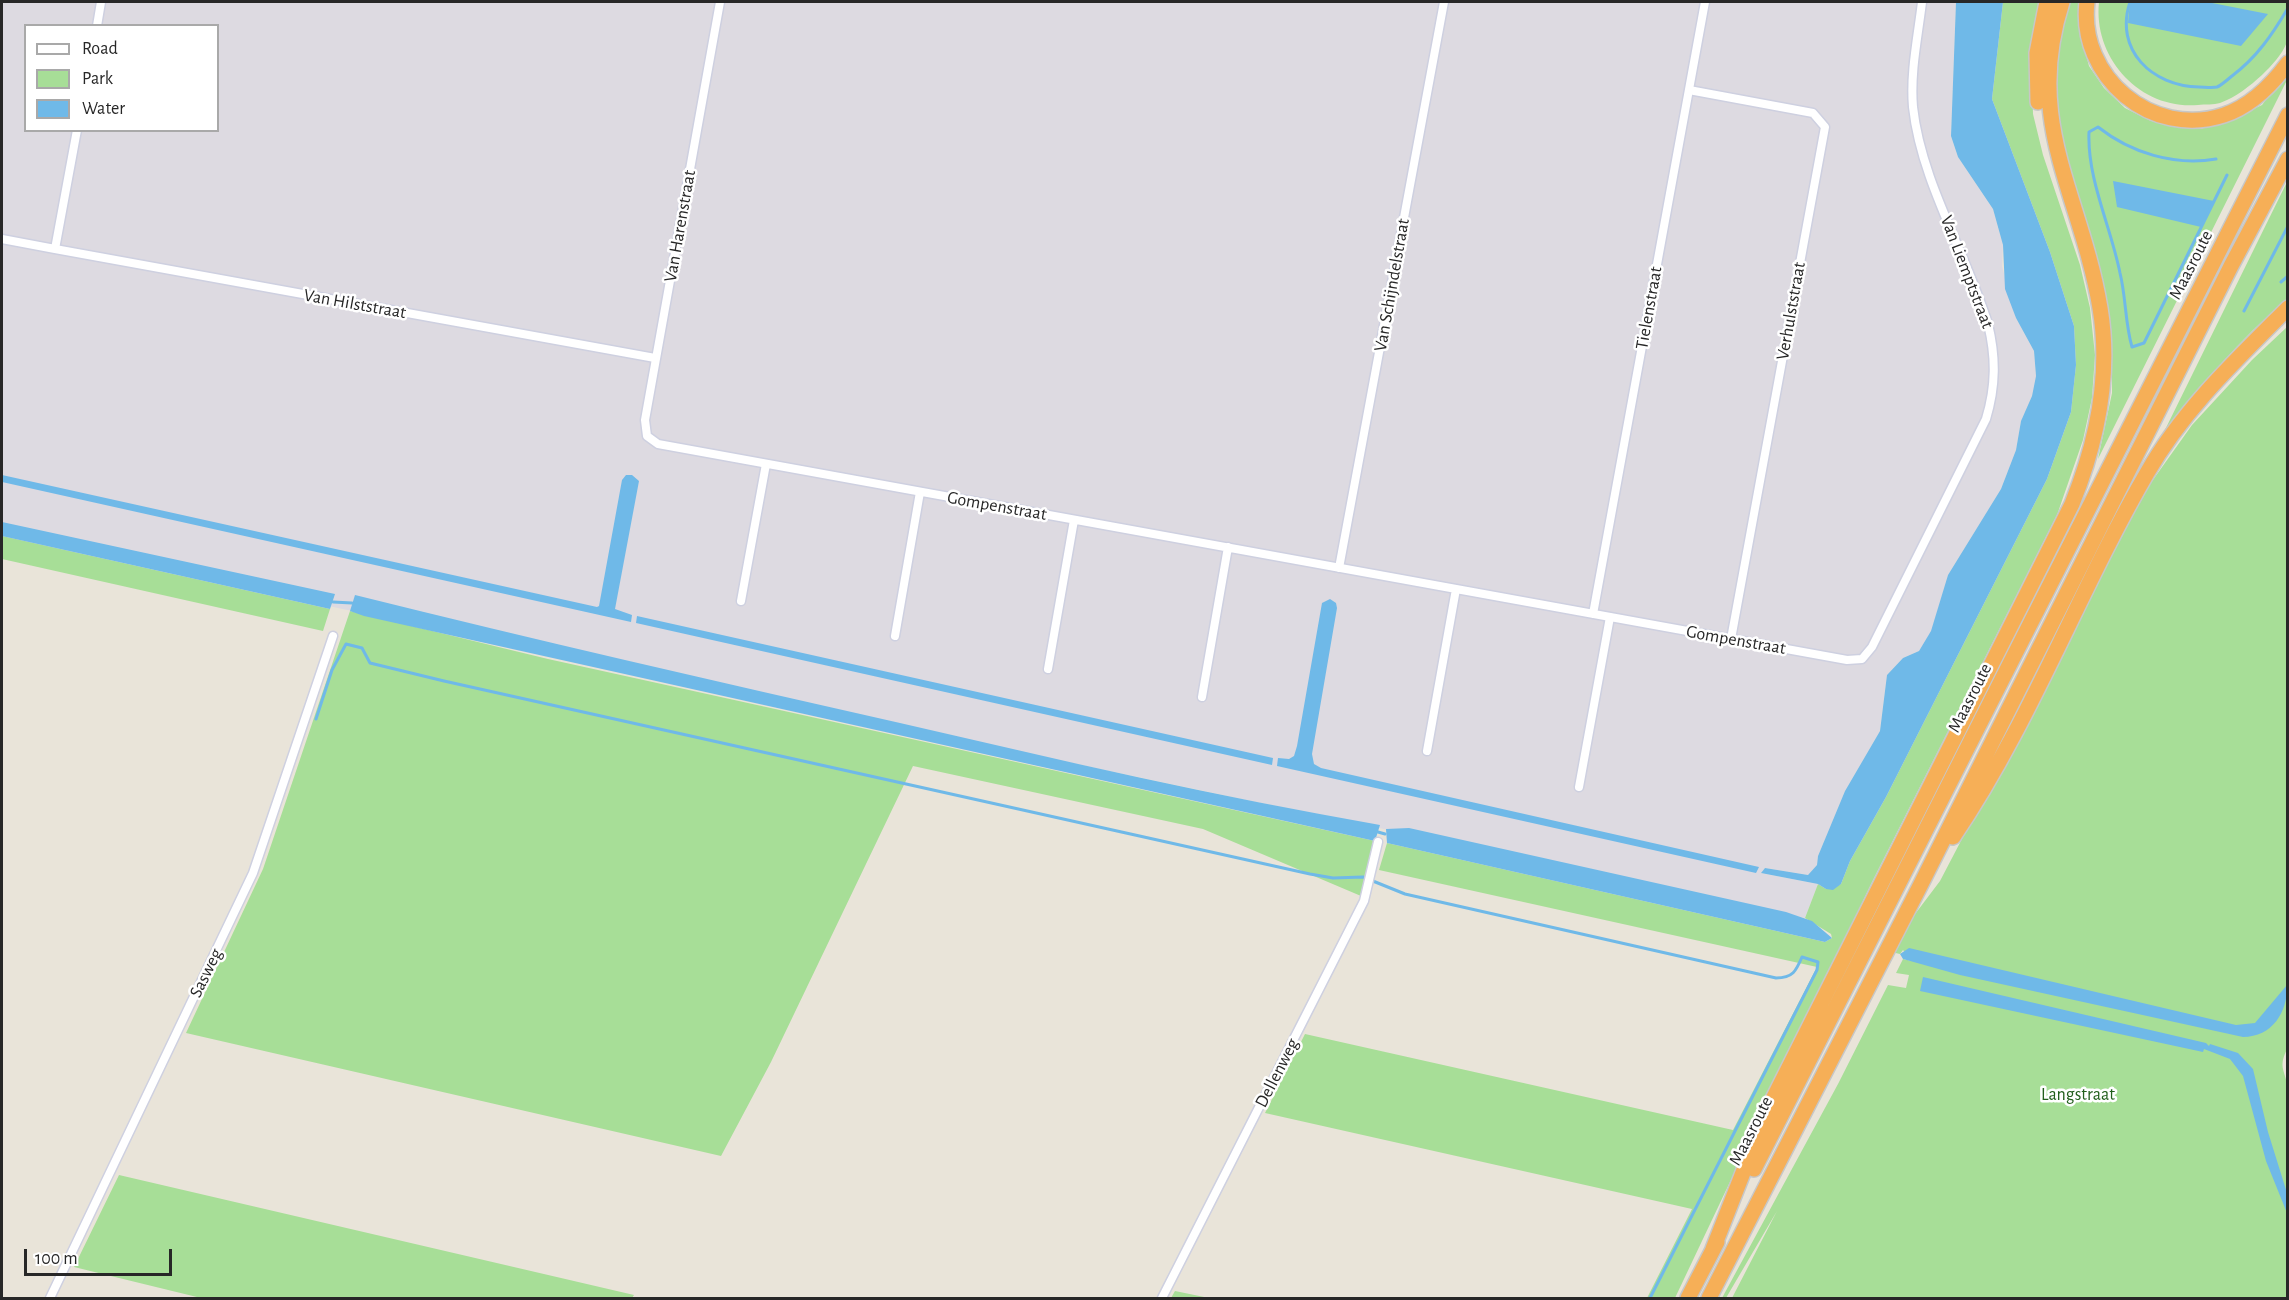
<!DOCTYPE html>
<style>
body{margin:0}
#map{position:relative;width:2289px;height:1300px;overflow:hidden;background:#e9e4d9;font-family:"Alegreya Sans",sans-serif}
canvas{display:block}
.frame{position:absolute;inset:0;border:3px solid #272727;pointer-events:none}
.legend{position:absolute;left:24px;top:24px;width:195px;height:108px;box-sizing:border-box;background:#fff;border:2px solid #a9a9a9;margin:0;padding:8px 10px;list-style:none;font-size:18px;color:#272727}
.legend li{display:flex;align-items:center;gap:12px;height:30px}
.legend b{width:30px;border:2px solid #a9a9a9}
.scale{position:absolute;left:24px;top:1249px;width:148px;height:27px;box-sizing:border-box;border:3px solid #272727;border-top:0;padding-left:8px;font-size:18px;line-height:21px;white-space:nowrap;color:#272727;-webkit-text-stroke:4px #fff;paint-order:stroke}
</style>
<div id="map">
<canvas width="2289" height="1300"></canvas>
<div class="frame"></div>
<ul class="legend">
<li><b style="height:8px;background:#fff"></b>Road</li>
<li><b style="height:16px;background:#a7de97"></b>Park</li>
<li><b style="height:16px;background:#6fb9e8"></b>Water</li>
</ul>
<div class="scale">100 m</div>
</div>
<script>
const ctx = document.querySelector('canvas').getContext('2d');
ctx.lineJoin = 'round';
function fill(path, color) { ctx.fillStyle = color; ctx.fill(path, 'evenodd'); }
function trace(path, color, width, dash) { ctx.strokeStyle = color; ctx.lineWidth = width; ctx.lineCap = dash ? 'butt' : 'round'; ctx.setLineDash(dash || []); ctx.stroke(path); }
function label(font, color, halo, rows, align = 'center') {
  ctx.font = font + ' "Alegreya Sans",sans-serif'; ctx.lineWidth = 5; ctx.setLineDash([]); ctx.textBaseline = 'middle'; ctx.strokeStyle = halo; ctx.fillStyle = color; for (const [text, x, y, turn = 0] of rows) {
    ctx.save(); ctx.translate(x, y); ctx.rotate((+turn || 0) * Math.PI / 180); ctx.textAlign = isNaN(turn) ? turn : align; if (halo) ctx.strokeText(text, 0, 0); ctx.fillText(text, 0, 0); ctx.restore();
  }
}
const industrial = new Path2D(`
 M2,2H1956L1951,136L1958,157L1993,209L2003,245L2002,266L2016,318L2034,351L2036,376L2032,396L2021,421L2016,450L2001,489L1948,575L1932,631L1919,651L1903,658L1887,675L1880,731L1845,791L1818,856L1817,865L1808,875L1765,868L1761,873L1818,884L1805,918L2,537ZM26,26H218V130H26Z`);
const green = new Path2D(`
 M2003,2H2040L2031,44L2033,114L2043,155L2080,265L2090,308L2095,355L2092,398L2083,440L2057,515L1872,882L1675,1298H1647L1692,1209L1265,1113L1305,1034L1733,1130L1817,967L1379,870L1387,843L1825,942L1832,938L1831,934L1805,918L1818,884L1826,889L1841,884L1850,861L1886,797L2047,479L2071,412L2076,365L2074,326L2050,252L1992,99Z
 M2067,2H2079L2078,25L2089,66L2104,88L2125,108L2151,121L2200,129L2226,122L2262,105L2287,72V80L2098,459L2112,393V344L2102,276L2064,154L2053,84Z
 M2099,2H2287C2287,13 2289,32 2287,42C2282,55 2271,66 2262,75C2250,86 2236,97 2220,103C2214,105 2205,104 2198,105C2140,110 2093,58 2099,2Z
 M2287,182V299C2239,340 2199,387 2161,438Z
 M2287,327L2288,1047C2278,1067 2284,1068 2288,1087L2287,1298H1732L1777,1211L1726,1298H1722L1838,1084L1888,985L1906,988L1909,975L1896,973L1903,959L1912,961L1903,950L1900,954L1891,952L1900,934L1940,881L2140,498L2192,425L2252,360Z
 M2,536L330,609L323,631L2,559Z
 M350,611L548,659L1375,841L1361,896L1203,829L913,766L771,1062L721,1156L186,1033L263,869Z
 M119,1175L634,1295L632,1298H201L74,1267Z
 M1175,1291L1209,1298H1171Z`);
const water = new Path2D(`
 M1956,2H2003L1992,99L2050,252L2074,326L2076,365L2071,412L2047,479L1886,797L1850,861L1841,884L1833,890L1826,889L1818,884L1761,873L1765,868L1808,875L1817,865L1818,856L1845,791L1880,731L1887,675L1903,658L1919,651L1931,631L1948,575L2001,489L2016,450L2021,421L2032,396L2036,376L2034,351L2016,318L2005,289L2003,245L1993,209L1958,157L1951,136Z
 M2130,2H2207L2268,14L2241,46L2128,23Z
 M2113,181L2214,201L2201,227L2117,207Z
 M2,475L597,607L599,606L622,480L626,475H632L639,481L615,609L632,615L631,622L2,482Z
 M2,522L335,594L330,609L2,536Z
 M355,595C536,640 718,682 900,723C1059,760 1219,797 1380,825L1375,841L364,616L350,611Z
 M1330,599L1336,603L1337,608L1312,754L1314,764L1321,768L1759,867L1756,873L1277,766L1278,758L1289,759L1294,756L1297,746L1322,603Z
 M637,616L1273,758L1272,765L636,623Z
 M1409,828L1786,912L1812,921L1832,938L1825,942L1387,843L1386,829Z
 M1909,948L2236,1025L2255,1023L2287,985C2288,1012 2272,1037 2243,1037L1960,975L1903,959L1900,954Z
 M1923,977L2206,1043L2209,1046L2210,1044L2238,1053L2253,1069L2268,1132L2287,1193V1213L2266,1161L2243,1076L2230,1059L2204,1049L2203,1052L1920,991Z`);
const stream = new Path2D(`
 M2130,2C2114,50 2152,86 2199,87C2204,87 2212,88 2217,87C2222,85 2228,79 2232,76C2257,57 2272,35 2288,8
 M2216,159C2174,166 2131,153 2098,127L2089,132C2087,179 2111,227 2120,273C2126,297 2125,323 2132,347L2144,343L2227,175
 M2281,282L2288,276
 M2244,311L2288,226
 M333,602L352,603
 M316,719L332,670L346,644L362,648L370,663L444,681L1310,874L1333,878L1363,877L1405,894L1776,978C1793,978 1796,971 1802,957L1818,962L1817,970L1650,1298
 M1378,832L1385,834`);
const street = new Path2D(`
 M720,2L645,420L647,436L658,444L1847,660L1862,659L1872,647L1986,419C1996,386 1996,357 1988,324C1966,253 1921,181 1913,107C1910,72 1918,36 1922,2
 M97,26L101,2
 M1689,90L1813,113L1825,127L1731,639
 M77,130L55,249L655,358
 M2,239L55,249
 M1339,568L1444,2
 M741,601L766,464
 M1593,614L1705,2
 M895,636L920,492
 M1048,669L1074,520
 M1202,697L1228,547
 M1427,751L1456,589
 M1579,787L1610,617
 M50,1298L253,873L333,636
 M1162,1298L1364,901L1378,842`);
const highway = new Path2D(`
 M2087,2C2078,77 2152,139 2224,115C2251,106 2271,86 2288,63
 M2038,102L2037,53L2047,2
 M1953,837C2030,724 2078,592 2147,473C2183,410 2236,360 2288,308
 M1754,1169L2288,115
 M1713,1249L1768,1109L2072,504C2097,442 2111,374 2100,308C2081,194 2023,123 2062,2
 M1688,1298L1717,1242
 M1709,1298L1920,886L2231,266L2288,159`);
const streetNames = [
 ["Van Harenstraat",680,226,-80],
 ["Maasroute",2191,265,-63],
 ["Van Liemptstraat",1967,272,69],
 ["Van Schijndelstraat",1392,285,-80],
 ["Van Hilststraat",355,304,10],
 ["Tielenstraat",1649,308,-80],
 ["Verhulststraat",1791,311,-80],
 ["Gompenstraat",997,506,10],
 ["Gompenstraat",1736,640,10],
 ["Maasroute",1970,698,-63],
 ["Sasweg",206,973,-64],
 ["Dellenweg",1277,1073,-63],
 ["Maasroute",1751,1131,-63]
];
const parkNames = [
 ["Langstraat",2078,1095]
];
fill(industrial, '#dddae1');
fill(green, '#a7de97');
fill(water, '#6fb9e8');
trace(stream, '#6fb9e8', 3);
trace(street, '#ced0e0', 11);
trace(highway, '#c7c7c7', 18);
trace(street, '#fff', 8);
trace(highway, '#f6af57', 15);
label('18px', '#272727', '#fff', streetNames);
label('18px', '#225f1c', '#fff', parkNames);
</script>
